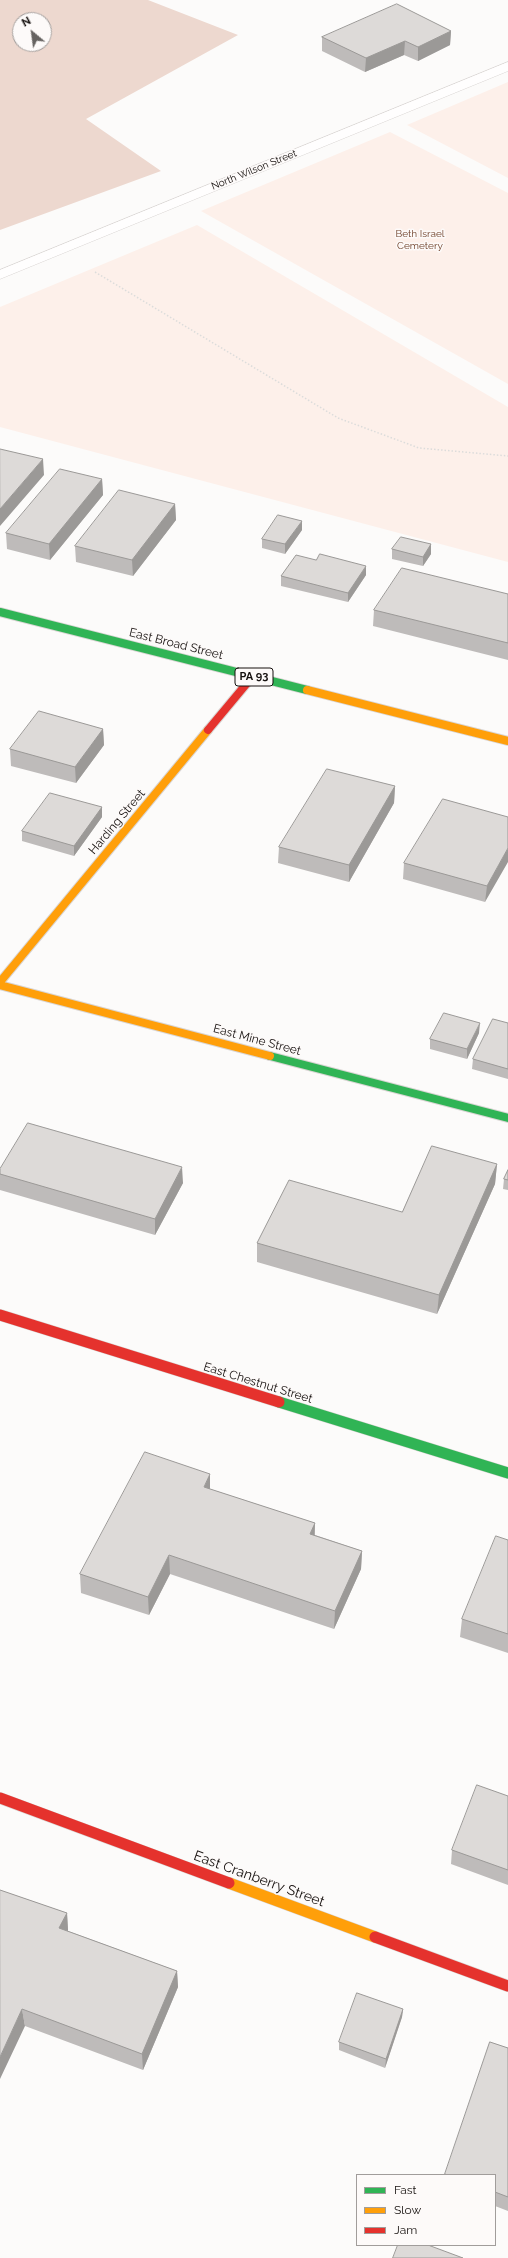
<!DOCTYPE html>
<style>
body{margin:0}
#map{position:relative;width:508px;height:2258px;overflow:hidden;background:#fcfbfa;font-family:Raleway,sans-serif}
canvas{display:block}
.legend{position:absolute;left:356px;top:2174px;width:140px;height:72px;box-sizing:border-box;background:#fdfaf9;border:1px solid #a19d9b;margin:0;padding:5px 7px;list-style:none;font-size:12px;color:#16110f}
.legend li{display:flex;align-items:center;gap:8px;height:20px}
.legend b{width:20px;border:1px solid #a19d9b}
.north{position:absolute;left:12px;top:12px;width:40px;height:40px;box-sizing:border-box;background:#fdfaf9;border:1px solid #a19d9b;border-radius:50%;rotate:331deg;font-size:11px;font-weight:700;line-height:16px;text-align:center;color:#16110f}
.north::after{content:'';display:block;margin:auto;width:14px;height:18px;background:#666361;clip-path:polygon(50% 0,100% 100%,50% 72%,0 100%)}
</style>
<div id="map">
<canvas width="508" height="2258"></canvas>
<ul class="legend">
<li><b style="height:5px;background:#30b455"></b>Fast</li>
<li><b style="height:5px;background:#ff9f0a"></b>Slow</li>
<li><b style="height:5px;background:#e5322d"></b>Jam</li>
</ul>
<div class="north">N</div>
</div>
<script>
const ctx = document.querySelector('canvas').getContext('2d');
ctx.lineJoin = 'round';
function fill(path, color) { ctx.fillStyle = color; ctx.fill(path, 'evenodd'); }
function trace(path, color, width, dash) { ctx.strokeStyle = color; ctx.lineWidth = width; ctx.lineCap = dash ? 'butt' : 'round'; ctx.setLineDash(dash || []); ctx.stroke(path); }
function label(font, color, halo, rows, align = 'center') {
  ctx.font = font + ' Raleway,sans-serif'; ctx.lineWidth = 3; ctx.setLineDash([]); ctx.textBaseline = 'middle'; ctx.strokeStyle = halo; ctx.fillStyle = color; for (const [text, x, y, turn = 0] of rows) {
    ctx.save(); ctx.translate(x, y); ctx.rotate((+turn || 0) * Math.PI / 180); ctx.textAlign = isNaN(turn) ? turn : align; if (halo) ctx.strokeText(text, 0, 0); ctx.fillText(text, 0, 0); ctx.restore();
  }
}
const green = new Path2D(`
 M508,82V178L407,125Z
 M390,132L508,193V384L201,211Z
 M197,225L508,407V562L0,427V307Z`);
const forest = new Path2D(`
 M0,0H148L238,35L86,119L161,171L0,230ZM20,20H44V44H20Z`);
const path = new Path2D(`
 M95,272L338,418L419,448L508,456`);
const lane = new Path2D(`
 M508,62V71L0,279V270Z`);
const fastFar1 = new Path2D(`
 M0,612L307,690
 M270,1056L508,1118`);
const fast = new Path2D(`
 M279,1402L508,1473`);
const slowFar1 = new Path2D(`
 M307,690L508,741
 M0,982L208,730
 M0,985L270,1056`);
const slow = new Path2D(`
 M229,1883L375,1937`);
const jamFar1 = new Path2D(`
 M208,730L253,676`);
const jam = new Path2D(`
 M0,1315L279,1402
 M0,1798L229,1883
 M375,1937L508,1986`);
const wall = new Path2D(`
 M451,31L450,45L418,61L404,55L365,72L322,51V37Z
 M102,479L103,495L50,560L7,549L6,533Z
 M175,504L176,520L133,576L76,562L75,546Z
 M302,530L285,554L262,548V539Z
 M431,544V554L423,566L392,559V549Z
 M316,560L366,575L348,602L281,586V576Z
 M508,594V660L373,626L374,610Z
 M103,729L104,745L76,783L11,766L10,749Z
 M395,786L394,803L349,882L278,863L279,847Z
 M102,807V817L74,856L22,841V831Z
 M508,817L485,902L403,879L404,863Z
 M508,1023V1079L472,1069L473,1059Z
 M479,1033L467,1059L430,1049V1039Z
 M497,1164L495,1184L437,1314L257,1262V1243L402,1212Z
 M0,1169L183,1183L155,1235L0,1190Z
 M508,1170V1190L503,1189L504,1179Z
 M210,1489L315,1523V1535L362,1551L361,1569L334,1629L170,1574L149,1615L81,1593L80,1574Z
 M508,1540V1653L460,1637L462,1619Z
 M508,1796V1885L451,1864L452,1850Z
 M0,1890L67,1913L68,1930V1931L177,1971L178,1987L143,2070L25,2026Z
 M403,2009L402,2017L385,2068L339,2050V2042Z
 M490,2042L508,2048V2211L495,2206V2175H445Z`);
const shadedWall = new Path2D(`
 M451,31L450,45L418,61V47Z
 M405,41L404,55L365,72L366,58Z
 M43,459L44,475L0,526V509Z
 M102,479L103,495L50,560L49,544Z
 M175,504L176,520L133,576L132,560Z
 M302,521V530L285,554V544Z
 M431,544V554L423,566V557Z
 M366,566V575L348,602V593Z
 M103,729L104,745L76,783L75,767Z
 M395,786L394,803L349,882V865Z
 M102,807V817L74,856V846Z
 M508,848V862L485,902L487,886Z
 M480,1023L479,1033L467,1059V1049Z
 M497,1164L495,1184L437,1314L439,1295Z
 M182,1167L183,1183L155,1235V1219Z
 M210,1474V1492L204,1487Z
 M315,1523L314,1542L310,1534Z
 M362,1551L361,1569L334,1629L335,1611Z
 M169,1555L170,1574L149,1615L148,1597Z
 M67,1913L68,1930L61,1945L59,1928Z
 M177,1971L178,1987L143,2070L142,2054Z
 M22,2009L25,2026L0,2079V2057Z
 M403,2009L402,2017L385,2068L386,2059Z`);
const building = new Path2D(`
 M397,4L451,31L418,47L405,41L366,58L322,37Z
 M0,449L43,459L0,509Z
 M60,469L102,479L49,544L6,533Z
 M119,490L175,504L132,560L75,546Z
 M278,515L302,521L285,544L262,539Z
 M401,537L431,544L423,557L392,549Z
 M320,554L366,566L348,593L281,576L296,555L316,560Z
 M402,568L508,594V643L374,610Z
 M39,711L103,729L75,767L10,749Z
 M327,769L395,786L349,865L279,847Z
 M50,793L102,807L74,846L22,831Z
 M443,799L508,817V848L487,886L404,863Z
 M444,1013L480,1023L467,1049L430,1039Z
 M493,1019L508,1023V1069L473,1059Z
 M28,1123L182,1167L155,1219L0,1174V1169Z
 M432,1146L497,1164L439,1295L257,1243L289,1180L402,1212Z
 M508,1170V1180L504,1179Z
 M145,1452L210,1474L204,1487L315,1523L310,1534L362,1551L335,1611L169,1555L148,1597L80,1574Z
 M496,1536L508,1540V1634L462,1619Z
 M477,1785L508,1796V1870L452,1850Z
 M0,1890L67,1913L59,1928L177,1971L142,2054L22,2009L0,2057Z
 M357,1993L403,2009L386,2059L339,2042Z
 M490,2042L508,2048V2197L495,2192V2175H448L445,2174Z
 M398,2245H428L463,2258H393Z`);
const farStreetnames = [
 ["North Wilson Street",254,170,-22]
];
const farParknames = [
 ["Beth Israel",420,234],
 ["Cemetery",420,246]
];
const shields = [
 [254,677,38]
];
const shieldNames = [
 ["PA 93",254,677]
];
const streetNames = [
 ["East Broad Street",176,644,14],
 ["Harding Street",117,822,-50],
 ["East Mine Street",257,1040,15],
 ["East Chestnut Street",258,1383,17]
];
const nearStreetnames = [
 ["East Cranberry Street",259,1879,20]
];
fill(green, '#fdf0ea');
fill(forest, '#edd8cf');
trace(lane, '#d9d5d3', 1);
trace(fastFar1, '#d9d5d3', 10);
trace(fast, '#d9d5d3', 12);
trace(slowFar1, '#d9d5d3', 10);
trace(slow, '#d9d5d3', 12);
trace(jamFar1, '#d9d5d3', 10);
trace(jam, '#d9d5d3', 12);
trace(path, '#dcdcdb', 1.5, [1.5, 2]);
fill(lane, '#fffefe');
trace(fastFar1, '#30b455', 8);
trace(fast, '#30b455', 11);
trace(slowFar1, '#ff9f0a', 8);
trace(slow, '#ff9f0a', 11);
trace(jamFar1, '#e5322d', 8);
trace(jam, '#e5322d', 11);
fill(wall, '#bebbba');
fill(shadedWall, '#9b9997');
fill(building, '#dddad8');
trace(building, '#9b9997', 1);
label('10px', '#16110f', '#fdfaf9', farStreetnames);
label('10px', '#6e3e26', '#fdfaf9', farParknames);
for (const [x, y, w] of shields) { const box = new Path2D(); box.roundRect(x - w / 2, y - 9, w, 18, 3); ctx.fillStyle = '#fdfaf9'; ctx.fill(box); trace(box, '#16110f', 1); }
label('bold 11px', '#16110f', null, shieldNames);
label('12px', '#16110f', '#fdfaf9', streetNames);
label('14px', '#16110f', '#fdfaf9', nearStreetnames);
</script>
